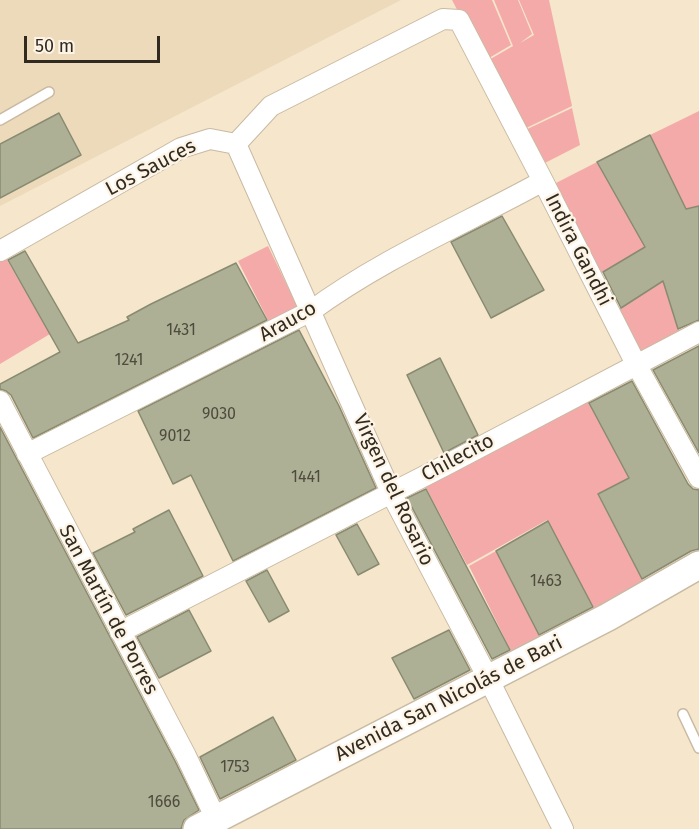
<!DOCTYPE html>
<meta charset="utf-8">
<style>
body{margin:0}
#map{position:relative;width:699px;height:829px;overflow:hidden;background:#f5e6cc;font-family:"Fira Sans",sans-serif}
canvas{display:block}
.scale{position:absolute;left:24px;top:36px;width:136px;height:27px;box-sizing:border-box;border:3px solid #302a21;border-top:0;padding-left:8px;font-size:18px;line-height:21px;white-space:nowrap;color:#302a21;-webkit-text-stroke:4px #fdf4e5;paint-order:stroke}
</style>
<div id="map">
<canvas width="699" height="829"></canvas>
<div class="scale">50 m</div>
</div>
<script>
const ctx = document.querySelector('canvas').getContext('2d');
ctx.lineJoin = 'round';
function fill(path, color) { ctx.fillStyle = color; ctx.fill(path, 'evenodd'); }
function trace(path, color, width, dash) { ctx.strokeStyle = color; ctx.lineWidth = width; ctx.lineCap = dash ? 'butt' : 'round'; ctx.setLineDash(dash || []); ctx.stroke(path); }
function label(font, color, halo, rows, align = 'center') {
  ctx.font = font + ' "Fira Sans",sans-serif'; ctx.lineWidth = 4.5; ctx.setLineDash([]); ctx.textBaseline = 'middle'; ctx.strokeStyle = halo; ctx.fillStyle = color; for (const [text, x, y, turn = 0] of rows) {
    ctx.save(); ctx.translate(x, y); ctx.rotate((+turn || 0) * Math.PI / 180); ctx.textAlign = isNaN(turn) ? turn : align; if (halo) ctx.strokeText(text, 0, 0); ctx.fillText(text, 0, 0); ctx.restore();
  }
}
const built = new Path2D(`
 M0,0H401L0,206Z`);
const green = new Path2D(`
 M452,0H492L511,45L484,61Z
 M494,0H518L532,34L520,43L534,35L519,0H549L572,106L522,130L487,61L513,46Z
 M572,108L580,145L539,166L521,132Z
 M699,111V206L686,209L650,135Z
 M597,162L645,247L598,275L554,184Z
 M268,246L300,312L271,326L238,261Z
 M3,253L50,334L0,364V254Z
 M663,281L681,336L641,356L617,310Z
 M586,397L629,478L598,495L646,587L596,612L547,520L467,565L422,480Z
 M496,551L542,641L513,655L469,566Z`);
const building = new Path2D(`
 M59,113L81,155L0,198V144Z
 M650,135L686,209L699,206V320L678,329L663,281L621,308L603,272L645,247L597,162Z
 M502,216L544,290L491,318L451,242Z
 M25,251L78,343L129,320L127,317L151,304L236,263L267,320L33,438L11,395L6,391L0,389V384L60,352L8,260Z
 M299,330L339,406L376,488L233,561L191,475L173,484L138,411Z
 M699,346V453L653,370Z
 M440,358L478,435L444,453L407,375Z
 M632,381L688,484L693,489L699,490V549L691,551L642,579L598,494L629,478L589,403Z
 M0,427L175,761L199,810L184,820L181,829H0Z
 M426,489L510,650L492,659L407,498Z
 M169,510L203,576L126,615L93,553L135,532L133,529Z
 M548,521L593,607L539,635L496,551Z
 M357,524L379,564L358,575L336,535Z
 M267,570L289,611L269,622L246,581Z
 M189,610L211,651L159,678L137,637Z
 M449,630L470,670L414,699L392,658Z
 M273,717L296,760L220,799L200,757Z`);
const lane = new Path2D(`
 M0,120L49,92
 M683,714L699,748`);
const street = new Path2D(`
 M236,144L393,497L488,678L563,829
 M0,251L181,148L210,139L236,144L271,106L443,19L459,20L543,181L636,364L699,478
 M0,401L186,756L216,819
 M27,454L311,311C383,258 465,224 543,181
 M120,632L446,465L699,332`);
const secondary = new Path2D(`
 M197,829L608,617L699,565`);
const numberNames = [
 ["1431",181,331],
 ["1241",129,361],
 ["9030",219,415],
 ["9012",175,437],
 ["1441",306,478],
 ["1463",546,582],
 ["1753",235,768],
 ["1666",164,803]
];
const streetNames = [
 ["Los Sauces",151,168,-28],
 ["Indira Gandhi",578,250,63],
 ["Arauco",288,322,-29],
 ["Chilecito",458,458,-28],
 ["Virgen del Rosario",393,490,65],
 ["San Martín de Porres",108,610,62],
 ["Avenida San Nicolás de Bari",449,699,-27]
];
fill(built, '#eddaba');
fill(green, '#f5aaaa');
fill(building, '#adb095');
trace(building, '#888b71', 1.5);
trace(lane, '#c9baa2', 12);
trace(street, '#c9baa2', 22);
trace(secondary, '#c9baa2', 30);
trace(lane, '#fff', 9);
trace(street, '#fff', 20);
trace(secondary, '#fff', 27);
label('16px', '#4f4c3e', null, numberNames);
label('20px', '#302a21', '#fdf4e5', streetNames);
</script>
